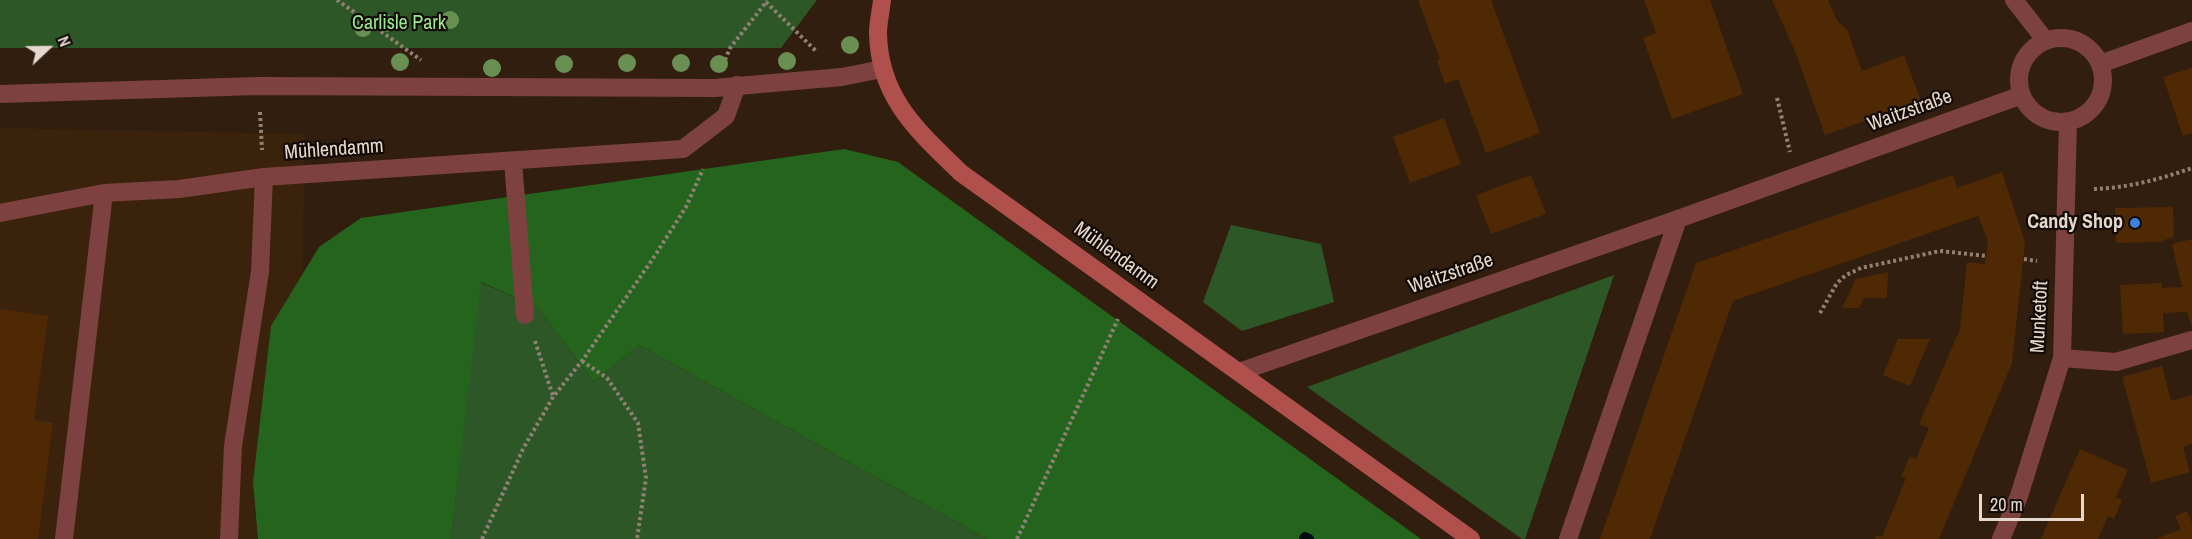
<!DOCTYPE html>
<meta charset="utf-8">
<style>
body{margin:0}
#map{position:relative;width:2192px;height:539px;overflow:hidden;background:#311e0e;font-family:"Archivo Narrow",sans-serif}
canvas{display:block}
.north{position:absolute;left:18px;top:18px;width:60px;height:60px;-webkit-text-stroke:4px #130a05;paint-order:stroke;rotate:68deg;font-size:16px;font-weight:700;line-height:24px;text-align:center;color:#e5d8ce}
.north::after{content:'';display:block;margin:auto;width:21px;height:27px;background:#e5d8ce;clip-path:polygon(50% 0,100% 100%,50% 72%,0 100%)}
.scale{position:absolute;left:1979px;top:494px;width:105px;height:27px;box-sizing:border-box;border:3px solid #e5d8ce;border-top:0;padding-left:8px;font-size:18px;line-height:21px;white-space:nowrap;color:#e5d8ce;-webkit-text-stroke:4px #130a05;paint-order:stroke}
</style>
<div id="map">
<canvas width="2192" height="539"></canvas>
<div class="north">N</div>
<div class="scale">20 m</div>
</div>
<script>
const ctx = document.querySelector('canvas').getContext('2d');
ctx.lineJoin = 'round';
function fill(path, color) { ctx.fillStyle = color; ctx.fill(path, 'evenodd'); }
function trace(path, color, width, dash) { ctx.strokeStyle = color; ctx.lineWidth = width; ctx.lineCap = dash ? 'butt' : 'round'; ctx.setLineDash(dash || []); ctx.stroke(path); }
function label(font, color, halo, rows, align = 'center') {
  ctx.font = font + ' "Archivo Narrow",sans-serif'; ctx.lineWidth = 4.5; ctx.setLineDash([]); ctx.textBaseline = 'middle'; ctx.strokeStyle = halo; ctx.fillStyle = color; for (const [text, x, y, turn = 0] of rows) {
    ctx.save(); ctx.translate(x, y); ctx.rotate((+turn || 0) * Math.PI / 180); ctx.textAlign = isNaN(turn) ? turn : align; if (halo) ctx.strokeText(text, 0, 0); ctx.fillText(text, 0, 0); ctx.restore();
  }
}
const built = new Path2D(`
 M0,128L305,134L297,539H0Z`);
const green = new Path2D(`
 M0,0H817L781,48H0Z
 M1231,225L1321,244L1334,302L1242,331L1203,302Z
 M1614,275L1525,539H1522L1307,387Z
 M480,282L537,307L594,382L639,345L987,539H451Z`);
const forest = new Path2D(`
 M844,149L898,162L1421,539H987L639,345L594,382L537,307L481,282L451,539H258L253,482L271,326L319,247L361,218Z`);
const stream = new Path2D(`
 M1304,539L1305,537L1309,539`);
const building = new Path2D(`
 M1418,0H1491L1540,133L1486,153L1458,79L1445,84L1437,60L1440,59Z
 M1644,0H1710L1743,94L1672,119L1643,38L1656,33Z
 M1772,0H1828L1838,22L1847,29L1862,71L1904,55L1921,101L1825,135L1794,49Z
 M2192,68V133L2183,136L2163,77Z
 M1444,118L1461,164L1410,183L1393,137Z
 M2002,172L2025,242L2012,363L1939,539H1875L1877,535L1882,537L1906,478L1901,476L1910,456L1916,459L1929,428L1919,424L1960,329L1967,262L1985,264L1988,241L1978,216L1733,301L1650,539H1600L1696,263L1953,175L1957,188Z
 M1531,175L1546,214L1491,234L1476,195Z
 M2173,207L2174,237L2158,242L2116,243L2115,208Z
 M2192,239V327L2187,312L2163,313L2164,332L2123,334L2120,285L2162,283V288L2182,287L2172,244Z
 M1888,272L1887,298H1864L1859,308H1842L1856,279Z
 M0,309L48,316L34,420L53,423L38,539H0Z
 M1898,339H1930L1910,386L1883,375Z
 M2162,366L2171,401L2192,395V444L2183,447L2190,472L2151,483L2122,377Z
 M2080,449L2128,470L2116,497L2122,500L2114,519L2108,516L2098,539H2041Z
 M2187,511L2192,523V539H2156L2181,529L2175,516Z`);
const path = new Path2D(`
 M337,0L421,60
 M766,2L817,52
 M725,60L730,48L767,1
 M1777,98L1790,152
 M260,112L262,150
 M2094,189C2127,188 2161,179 2192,168
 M2024,259L2037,261
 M1820,313L1837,283L1846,275L1861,268L1940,251L1987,256
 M535,341L553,396
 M582,361L607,378L638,423L646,478L637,539
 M482,539L523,449L553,397L582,361L652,260L686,207L703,169
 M1017,539L1118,319`);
const lane = new Path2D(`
 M513,161L525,315
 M0,213L104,193L179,189L264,177L683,149L726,116L737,85
 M64,539L104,193
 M229,539L233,446L260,272L264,177`);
const street = new Path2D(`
 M2014,0L2046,41
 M2019 80a42 42 0 1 1 84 0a42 42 0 1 1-84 0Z
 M2100,64L2192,31
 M0,94L258,86L715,88L842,77L882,69
 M2062,358L2116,362L2192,340
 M1239,372L1678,219L2022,95
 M1568,539L1678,219
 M2001,539L2019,496L2062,358L2068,122`);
const secondary = new Path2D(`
 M882,0C881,11 878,22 878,33C879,98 918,131 961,173L1471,539`);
const trees = [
 [450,20],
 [386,23],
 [363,28],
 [850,45],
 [787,61],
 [400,62],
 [627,63],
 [681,63],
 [564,64],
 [719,64],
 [492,68]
];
const markers = [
 [2135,223,6,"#3f7fe0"]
];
const parkNames = [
 ["Carlisle Park",399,24]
];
const streetNames = [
 ["Waitzstraße",1910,111,-20],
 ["Mühlendamm",334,150,-4],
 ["Mühlendamm",1116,256,36],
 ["Waitzstraße",1451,274,-19],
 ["Munketoft",2040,317,-87]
];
const poiNames = [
 ["Candy Shop",2123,223]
];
fill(built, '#3b220d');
fill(green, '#2e5728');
fill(forest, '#25641d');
trace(stream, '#000d10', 10);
fill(building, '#4f2904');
trace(path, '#918174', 4, [3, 3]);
trace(lane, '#7d423f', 18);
trace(street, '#7d423f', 18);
trace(secondary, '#af504d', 18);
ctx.fillStyle = '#698f53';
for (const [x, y] of trees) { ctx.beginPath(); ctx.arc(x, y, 9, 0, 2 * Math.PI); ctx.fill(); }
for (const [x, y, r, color] of markers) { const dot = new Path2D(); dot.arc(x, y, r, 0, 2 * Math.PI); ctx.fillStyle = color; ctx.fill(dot); trace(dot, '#130a05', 2); }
label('20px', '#97eb8b', '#130a05', parkNames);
label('20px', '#e5d8ce', '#130a05', streetNames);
label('bold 20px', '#e5d8ce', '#130a05', poiNames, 'right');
</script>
